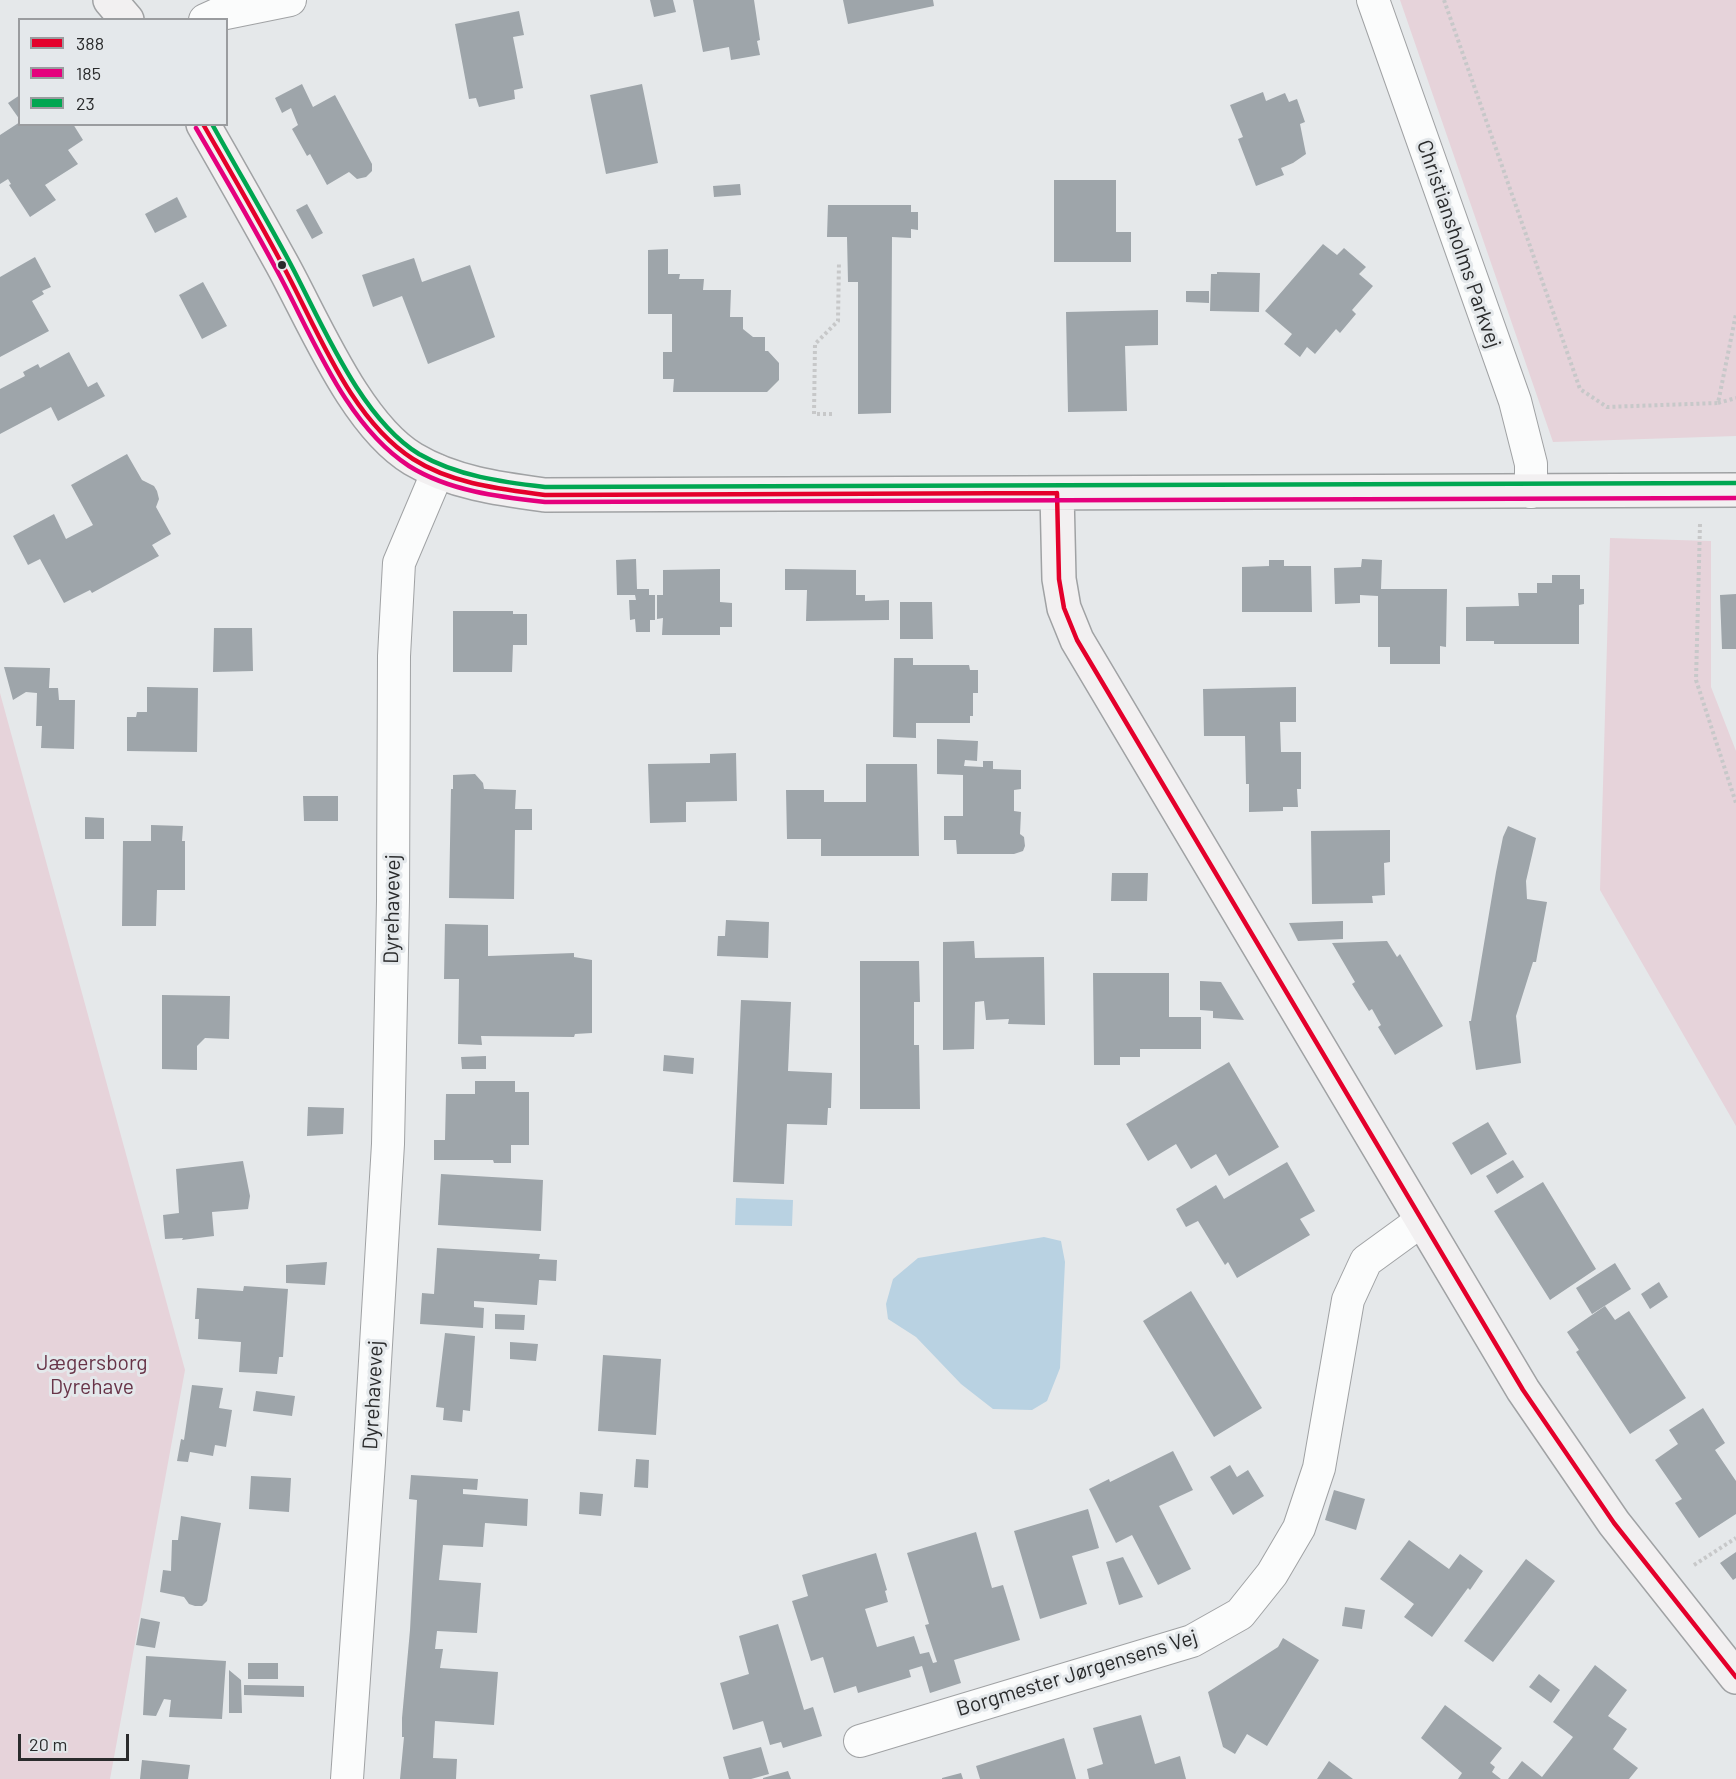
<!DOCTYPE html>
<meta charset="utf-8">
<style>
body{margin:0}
#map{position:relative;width:1736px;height:1779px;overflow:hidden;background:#e5e8ea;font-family:Barlow,sans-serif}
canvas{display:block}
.legend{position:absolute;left:18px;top:18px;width:210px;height:108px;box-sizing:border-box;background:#e4e8eb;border:2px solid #9a9c9f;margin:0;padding:8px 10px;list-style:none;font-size:18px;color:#2a2b2c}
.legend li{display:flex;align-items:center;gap:12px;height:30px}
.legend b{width:30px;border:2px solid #9a9c9f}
.scale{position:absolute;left:18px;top:1734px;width:111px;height:27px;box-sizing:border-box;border:3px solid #2a2b2c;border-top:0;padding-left:8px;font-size:18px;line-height:21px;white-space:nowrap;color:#2a2b2c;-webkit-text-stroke:4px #e4e8eb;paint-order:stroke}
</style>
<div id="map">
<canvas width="1736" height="1779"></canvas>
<ul class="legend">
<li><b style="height:8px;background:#e4002b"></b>388</li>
<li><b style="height:8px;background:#e5007d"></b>185</li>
<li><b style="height:8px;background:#00a651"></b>23</li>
</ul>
<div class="scale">20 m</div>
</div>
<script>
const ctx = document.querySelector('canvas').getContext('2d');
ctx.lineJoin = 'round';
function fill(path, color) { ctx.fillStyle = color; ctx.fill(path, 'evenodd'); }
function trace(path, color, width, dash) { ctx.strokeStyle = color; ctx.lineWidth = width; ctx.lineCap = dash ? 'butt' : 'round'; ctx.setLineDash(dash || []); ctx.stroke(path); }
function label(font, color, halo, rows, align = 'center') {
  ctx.font = font + ' Barlow,sans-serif'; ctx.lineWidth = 6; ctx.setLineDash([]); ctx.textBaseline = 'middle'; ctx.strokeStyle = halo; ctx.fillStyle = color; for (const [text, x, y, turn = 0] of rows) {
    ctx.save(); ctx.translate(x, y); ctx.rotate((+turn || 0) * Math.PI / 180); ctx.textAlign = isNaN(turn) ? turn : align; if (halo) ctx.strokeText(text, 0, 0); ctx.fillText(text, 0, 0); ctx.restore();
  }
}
const green = new Path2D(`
 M1400,0H1736V436L1553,442Z
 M1610,538L1711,541V687L1736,751V1126L1600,890Z
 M0,693L185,1370L110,1779H0Z`);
const water = new Path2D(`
 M736,1198L793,1200L792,1226L735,1225Z
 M1044,1237L1061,1241L1065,1262L1060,1368L1047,1401L1032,1410L993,1409L961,1384L916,1337L888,1319L886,1304L893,1279L918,1258Z`);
const building = new Path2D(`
 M650,0H673L676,12L654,17Z
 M693,0H754L760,40L757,41L760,55L731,60L729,47L703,52Z
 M843,0H933L934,6L848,24Z
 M519,11L524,35L513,37L523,88L514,90L515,99L479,107L476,98L469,99L455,24Z
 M302,84L313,107L335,95L372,164V171L366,177L357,179L349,172L327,185L310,154L307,156L292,129L298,125L291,108L282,113L275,98Z
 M642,84L658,163L606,174L590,95Z
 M1263,92L1266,101L1285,93L1289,102L1297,99L1305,122L1300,124L1306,154L1293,163L1281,168L1284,175L1256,186L1238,139L1243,137L1230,105Z
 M20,95V120L8,103Z
 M20,122V124H73L83,140L68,150L78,164L45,185L56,200L30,217L9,185L11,184L8,179L0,184V135Z
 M1054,180H1116V232H1131V262H1054Z
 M740,184L741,195L714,197L713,186Z
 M177,197L187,217L155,233L145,214Z
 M307,204L323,233L312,239L296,210Z
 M828,205H911V212H918V230L911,229V238L892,237L891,413L858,414V282H848L847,237H827Z
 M1323,244L1337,255L1344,248L1366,267L1359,274L1373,286L1352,310L1356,314L1340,333L1336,329L1315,354L1307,347L1300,357L1284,344L1292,334L1265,311Z
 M668,249V274H680L679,279H704L703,290H731L730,317H743V329L753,337H765V351H768L779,363V380L767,392H673L674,379H663V352H672V314H648V250Z
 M35,257L51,287L42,291L44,294L32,301L49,331L0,357V277Z
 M414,258L422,282L470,265L495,337L428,364L402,296L373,307L362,275Z
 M1217,272L1260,273L1259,312L1210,311L1211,274H1217Z
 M203,282L227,326L202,339L179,295Z
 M1186,291H1209V303L1186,302Z
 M1158,310V345L1125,346L1127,411L1068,412L1066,312Z
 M69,352L88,387L97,382L105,396L58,421L51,407L0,434V389L25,376L23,372L38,364L40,368Z
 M127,454L142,480L154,486L157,491L159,499L156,507L171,534L152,545L159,556L92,593L90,590L64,603L40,559L28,565L13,536L54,514L66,539L93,525L71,485Z
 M636,559L637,589H649V595H655V620H650V632H636L635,619L630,620L629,600H636L635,595H617L616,560Z
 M1362,559L1382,560L1381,589H1447L1446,647L1440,646V664H1390V647H1378V596L1360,595V603L1335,604L1334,568L1361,567Z
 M1269,560H1284V566H1311L1312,612H1242V567L1269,566Z
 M720,569V602L732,603V627H720V635H662L663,618L657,619V595H663V570Z
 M785,569L856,570V595H865V601L889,600V620L806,621L807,590H785Z
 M1552,575H1580V589H1584V604L1579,605V644H1494V641H1466V607L1519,606L1518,593H1537V583H1552Z
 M1736,594V649H1722L1720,595Z
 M900,602H932L933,639H900Z
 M453,611H513V614H527V645H513L512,672H453Z
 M214,628H252L253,671L213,672Z
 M894,658H913V665H969L970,670H978V693H973V716H970V723H916V738L893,737Z
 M4,667L50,668L49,688H58L59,700H75L74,749L41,748L42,726H36L37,693L26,692L13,700Z
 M147,687L198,688L197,752L127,751V717H136L137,712H147Z
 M1296,687V722H1280L1281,752H1301V789H1297L1298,807H1283V811L1249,812V784H1246L1245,736H1204L1203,689Z
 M937,739L978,741L977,761L965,760L964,766L983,767V761H993V769L1021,770V789L1014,790V811L1021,812L1020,834L1024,837L1025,846L1023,851L1014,854H957L956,840H944V816H963V775L937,774Z
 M736,753L737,801L686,802V822L650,823L648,764L710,763V754Z
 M866,764H917L919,856H821V839H787L786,790H824V802H866Z
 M475,774L483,783L484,789L516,790L515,809H532V830H515L514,899L449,898L451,789H453V775Z
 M303,796H338V821H304Z
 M85,817L104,818V839H85Z
 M151,825L183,826L182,841H185V890H157L156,926H122L123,841H151Z
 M1508,826L1536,838L1526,881L1527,899L1547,902L1536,962H1533L1516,1016L1521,1063L1476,1070L1469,1021H1471L1496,872L1503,837Z
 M1390,830V862L1384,863L1385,895L1372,896L1373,903L1312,904L1311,831Z
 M1112,873H1148L1147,901H1111Z
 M726,920L769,922L768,958L717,956L718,936H725Z
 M1343,921V939L1298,941L1289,923Z
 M445,924L488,925V956L574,953V957L592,960V1033L575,1034L574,1037L481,1036L482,1045L458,1044L459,979H444Z
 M974,941L975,958L1044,957L1045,1025L1008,1024L1009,1019L986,1020L984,1001L975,1002L974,1049L943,1050V942Z
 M1387,941L1397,957L1400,954L1443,1026L1395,1055L1378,1027L1381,1025L1372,1009L1369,1011L1352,984L1355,982L1332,943Z
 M860,961H919L920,1002H914V1045H919L920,1109H860Z
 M1093,973H1169V1017H1201V1049H1140V1057H1120V1065H1094Z
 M1200,981L1221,982L1244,1020L1213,1018V1011L1200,1010Z
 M162,995L230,996L229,1039L205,1038L197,1046V1070L162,1069Z
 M741,1000L791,1002L788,1071L832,1073L831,1108H828L827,1125L787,1124L784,1184L733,1182Z
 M664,1055L694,1058L693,1074L663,1071Z
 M486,1056V1069H462L461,1057Z
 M1229,1062L1279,1147L1229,1176L1216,1154L1191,1169L1176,1144L1148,1161L1126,1124Z
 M475,1081H515V1092H529V1145H511V1163H494L493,1160H434V1140H445L446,1094H475Z
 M308,1107L344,1108L343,1134L307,1136Z
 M1488,1122L1507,1154L1471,1175L1452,1143Z
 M1513,1160L1524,1177L1497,1194L1486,1176Z
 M243,1161L250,1196L248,1209L212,1212L214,1236L182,1240L183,1238L165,1239L163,1215L179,1213L176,1169Z
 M1287,1162L1315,1211L1300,1219L1310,1235L1237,1278L1228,1262L1225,1265L1198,1221L1186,1227L1176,1209L1216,1185L1224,1199Z
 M441,1174L543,1180L541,1231L438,1225Z
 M1543,1182L1596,1269L1550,1300L1494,1211Z
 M437,1248L540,1254L539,1259L557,1260L556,1281L539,1280L537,1305L474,1301V1307L484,1308L483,1328L420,1324L422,1293L434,1294Z
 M327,1262L325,1285L286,1283V1265Z
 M1615,1263L1631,1289L1592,1314L1576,1288Z
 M1659,1282L1668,1297L1650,1309L1641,1294Z
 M244,1286L288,1289L283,1357H279L277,1374L239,1372L241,1342L198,1339L199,1319H195L197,1288L243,1291Z
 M1191,1291L1262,1408L1214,1437L1143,1321Z
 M1605,1306L1615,1320L1629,1311L1686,1398L1630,1434L1576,1352L1579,1350L1567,1332Z
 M495,1314L525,1315L524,1330L495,1329Z
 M445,1333L475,1336L470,1411L463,1410L462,1422L443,1420L444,1408L436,1407Z
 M510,1342L538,1344L536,1361L510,1359Z
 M603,1355L661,1359L656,1435L598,1431Z
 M192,1385L223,1388L219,1408L232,1410L226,1447L215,1445L213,1456L190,1452L188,1462L177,1461L181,1439L184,1440Z
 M256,1391L295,1396L292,1416L253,1411Z
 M1703,1408L1725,1443L1715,1450L1736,1481V1514L1699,1538L1675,1503L1682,1499L1655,1460L1678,1444L1669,1430Z
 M1173,1451L1193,1490L1159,1506L1191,1569L1158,1585L1132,1535L1116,1543L1089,1489L1109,1479L1110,1482Z
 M636,1459L649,1460L648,1488L634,1487Z
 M1230,1465L1237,1477L1248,1470L1264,1496L1233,1515L1210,1477Z
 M411,1475L478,1479L477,1490L463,1489V1494L528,1499L527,1526L485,1523L483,1547L443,1545L439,1580L481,1583L477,1633L437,1631L435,1649H443L440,1668L498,1672L494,1725L435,1721L433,1758L457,1759L456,1779H400L404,1737H402V1718L410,1630L417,1500L409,1499Z
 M251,1476L291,1478L289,1512L249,1509Z
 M1334,1490L1365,1499L1356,1530L1325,1520Z
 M580,1492L603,1494L601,1516L579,1514Z
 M1088,1509L1099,1548L1072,1556L1087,1604L1040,1619L1014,1531Z
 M181,1516L221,1523L207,1601L202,1606H195L189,1604L184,1597L160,1592L163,1570L171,1571L172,1540H178Z
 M976,1532L992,1588L1003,1585L1020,1640L954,1660L961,1683L930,1693L922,1666L909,1670L911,1677L858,1693L856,1686L834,1693L823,1657L811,1661L792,1601L808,1596L802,1575L876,1553L887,1590L885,1591L888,1602L865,1609L877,1647L914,1636L920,1654L929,1652L933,1663L937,1662L925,1625L929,1624L907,1553Z
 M1409,1540L1449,1569L1460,1554L1483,1571L1470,1590L1468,1588L1432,1637L1404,1617L1414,1604L1380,1579Z
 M1736,1552V1578L1733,1580L1720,1563Z
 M1123,1557L1143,1597L1119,1605L1106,1562Z
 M1526,1559L1555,1581L1493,1662L1464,1641Z
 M1345,1607L1365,1610L1362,1629L1342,1626Z
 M141,1618L160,1622L155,1648L136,1645Z
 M778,1624L804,1710L813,1707L822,1736L783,1748L781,1742L770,1745L763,1721L733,1730L720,1683L749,1674L739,1636Z
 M1283,1638L1319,1660L1267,1746L1247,1734L1235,1754L1223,1747L1208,1692L1278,1647Z
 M146,1656L226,1661L222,1719L169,1717L171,1700L164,1699L156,1716L143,1715Z
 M248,1663H278V1679H248Z
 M1595,1665L1627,1690L1608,1716L1627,1729L1613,1749L1638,1768L1629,1779H1508L1522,1761L1542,1777L1573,1737L1553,1722Z
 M229,1670L241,1680L242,1713H229Z
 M1539,1674L1560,1690L1551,1703L1529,1687Z
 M244,1685L304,1686V1697L244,1695Z
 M1445,1705L1502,1748L1490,1763L1495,1767L1492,1772L1501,1779H1458L1462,1773L1421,1738Z
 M1141,1715L1155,1764L1180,1756L1186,1779H1089L1087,1769L1103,1764L1093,1728Z
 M1064,1738L1076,1779H980L976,1766Z
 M761,1747L769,1774L751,1779H729L723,1757Z
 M142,1760L190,1765L188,1779H140Z
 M1329,1761L1353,1779H1317Z
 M788,1771L791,1779H763V1778Z
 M961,1773L963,1779H942V1778Z`);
const path = new Path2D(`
 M1444,0L1580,389L1607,407L1718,403L1736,314
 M1718,403L1736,398
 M832,414H814L815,344L838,321L839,262
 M1700,524L1696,680L1736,803
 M1694,1565L1736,1538`);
const street = new Path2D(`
 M1373,0L1515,401L1531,464V492
 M205,20L216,15L290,0
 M860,1741L1192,1641L1240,1614L1272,1574L1299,1528L1319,1468L1348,1300L1366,1261L1421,1221
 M347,1779L369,1462L388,1144L393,901L394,656L399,563L438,471`);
const secondary = new Path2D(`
 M110,0L127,20
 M203,124C230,171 256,217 282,264C314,322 356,425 413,459C453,483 500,489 545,495L1736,490
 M1057,493L1059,579L1064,608L1077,640L1523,1390L1614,1523L1736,1677`);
const bus1 = new Path2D(`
 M203,124C230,171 257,217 282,264C317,328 350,419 413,459C452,484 501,489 545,495L1057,493
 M1057,493L1059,579L1064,608L1077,640L1523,1390L1614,1523L1736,1677`);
const bus2 = new Path2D(`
 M196,128C223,174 250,220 275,267C311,332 344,424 409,466C449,491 499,497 545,502L1736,498`);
const bus3 = new Path2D(`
 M212,124C238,171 265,216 290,263C322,323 360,418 419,454C457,476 502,482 545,487L1736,483`);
const markers = [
 [282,265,5,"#2a2b2c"]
];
const streetNames = [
 ["Christiansholms Parkvej",1459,244,71],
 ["Dyrehavevej",392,909,-89],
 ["Dyrehavevej",373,1395,-87],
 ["Borgmester Jørgensens Vej",1077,1673,-17]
];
const parkNames = [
 ["Jægersborg",92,1363],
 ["Dyrehave",92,1387]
];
fill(green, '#e6d3da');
fill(water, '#b9d2e2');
fill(building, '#9ea5aa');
trace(street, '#a0a2a4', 34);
trace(secondary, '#a0a2a4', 36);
trace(path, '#c7c8c9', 4, [3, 3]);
trace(street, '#fbfcfc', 32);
trace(secondary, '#f2f0f1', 33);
trace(bus1, '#e4002b', 4.5);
trace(bus2, '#e5007d', 4.5);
trace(bus3, '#00a651', 4.5);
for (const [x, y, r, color] of markers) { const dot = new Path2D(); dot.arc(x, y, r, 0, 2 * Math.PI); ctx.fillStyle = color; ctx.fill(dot); trace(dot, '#e4e8eb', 2); }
label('21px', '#2a2b2c', '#e4e8eb', streetNames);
label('21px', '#683448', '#e4e8eb', parkNames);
</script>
